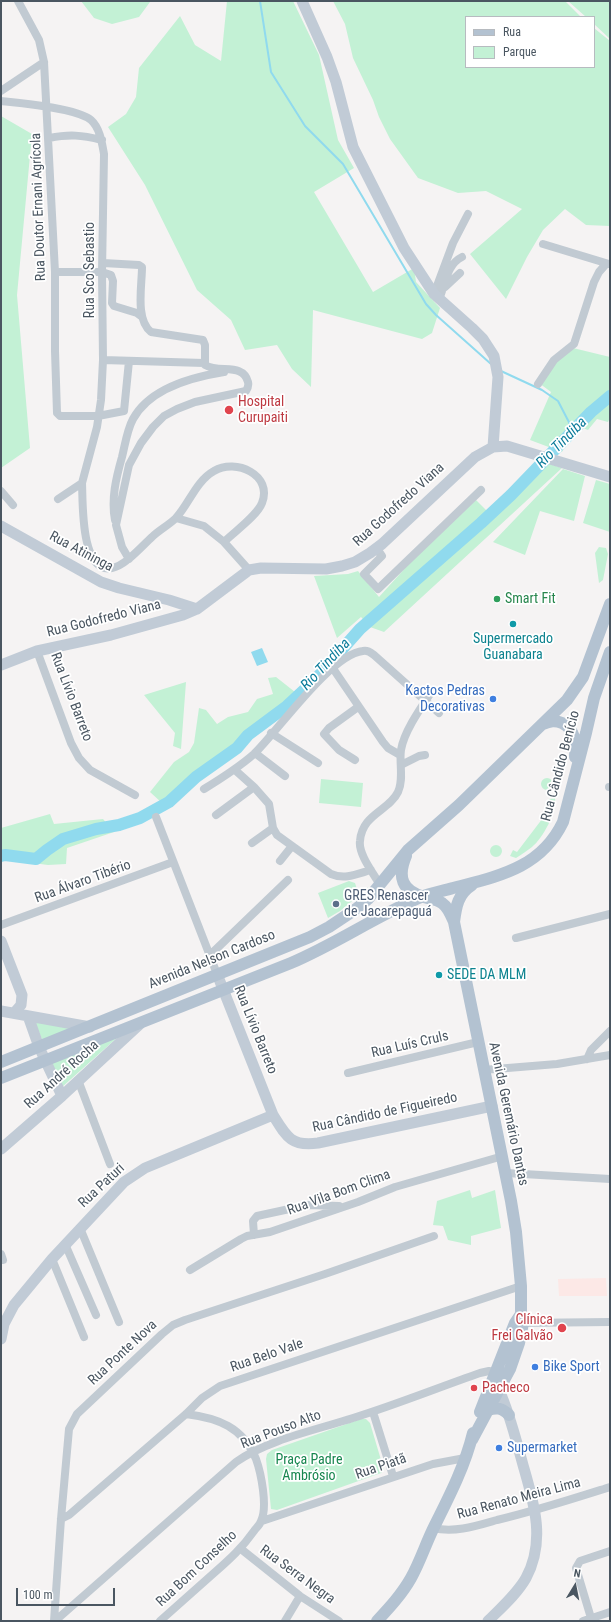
<!DOCTYPE html>
<meta charset="utf-8">
<style>
body{margin:0}
#map{position:relative;width:611px;height:1622px;overflow:hidden;background:#f5f3f3;font-family:"Roboto Condensed",sans-serif}
canvas{display:block}
.frame{position:absolute;inset:0;border:2px solid #4a5661;pointer-events:none}
.legend{position:absolute;left:465px;top:16px;width:130px;height:52px;box-sizing:border-box;background:#fff;border:1px solid #b7bbc0;margin:0;padding:5px 7px;list-style:none;font-size:12px;color:#4a5661}
.legend li{display:flex;align-items:center;gap:8px;height:20px}
.legend b{width:20px;border:1px solid #b7bbc0}
.north{position:absolute;left:555px;top:1566px;width:40px;height:40px;-webkit-text-stroke:3px #fff;paint-order:stroke;rotate:10deg;font-size:11px;font-weight:700;line-height:16px;text-align:center;color:#4a5661}
.north::after{content:'';display:block;margin:auto;width:14px;height:18px;background:#4a5661;clip-path:polygon(50% 0,100% 100%,50% 72%,0 100%)}
.scale{position:absolute;left:16px;top:1588px;width:99px;height:18px;box-sizing:border-box;border:2px solid #4a5661;border-top:0;padding-left:5px;font-size:12px;line-height:14px;white-space:nowrap;color:#4a5661;-webkit-text-stroke:3px #fff;paint-order:stroke}
</style>
<div id="map">
<canvas width="611" height="1622"></canvas>
<div class="frame"></div>
<ul class="legend">
<li><b style="height:5px;background:#b3c2d1"></b>Rua</li>
<li><b style="height:11px;background:#c3f1d5"></b>Parque</li>
</ul>
<div class="north">N</div>
<div class="scale">100 m</div>
</div>
<script>
const ctx = document.querySelector('canvas').getContext('2d');
ctx.lineJoin = 'round';
function fill(path, color) { ctx.fillStyle = color; ctx.fill(path, 'evenodd'); }
function trace(path, color, width, dash) { ctx.strokeStyle = color; ctx.lineWidth = width; ctx.lineCap = dash ? 'butt' : 'round'; ctx.setLineDash(dash || []); ctx.stroke(path); }
function label(font, color, halo, rows, align = 'center') {
  ctx.font = font + ' "Roboto Condensed",sans-serif'; ctx.lineWidth = 3.5; ctx.setLineDash([]); ctx.textBaseline = 'middle'; ctx.strokeStyle = halo; ctx.fillStyle = color; for (const [text, x, y, turn = 0] of rows) {
    ctx.save(); ctx.translate(x, y); ctx.rotate((+turn || 0) * Math.PI / 180); ctx.textAlign = isNaN(turn) ? turn : align; if (halo) ctx.strokeText(text, 0, 0); ctx.fillText(text, 0, 0); ctx.restore();
  }
}
const medical = new Path2D(`
 M606,1278L607,1296H559L558,1279Z`);
const green = new Path2D(`
 M81,1H150V2L139,17L112,24L94,18Z
 M227,1H293L319,55L338,140L354,168L314,192L373,292L414,268L416,282L440,308L432,333L422,339L313,310L311,387L292,369L277,345L245,350L231,320L197,290L145,185L108,127L126,114L136,97L139,68L180,16L195,45L221,61Z
 M333,1H565L581,17H466V67H594V28L610,41V226L586,225L565,209L543,230L527,257L506,299L470,254L522,209L486,191L458,193L418,178L390,139L379,117L373,100L353,58L345,24Z
 M568,1H610V39L594,24V17H586Z
 M1,116L32,134L17,295L30,448L1,468Z
 M573,348L610,357V418L608,422L597,419L588,430L574,425L562,452L530,440L551,392L539,383L555,362Z
 M547,463L562,468L384,632L370,627L361,617L337,638L314,576L348,574L358,571L379,597L427,544L476,500L492,516Z
 M563,469L585,476L574,521L540,511L525,555L493,542Z
 M596,480L610,484V532L583,523Z
 M599,547L606,548L608,554L603,580L599,583L595,553Z
 M276,677L295,692L217,760L194,776L170,798L162,803L150,792L174,762L189,752L194,743L199,708L206,710L217,724L228,717L248,712L257,699L273,694L268,678Z
 M186,682L181,749L173,746L175,733L144,695Z
 M569,736L570,745L565,751L559,747Z
 M541 784a6 6 0 1 1 12 0a6 6 0 1 1-12 0Z
 M321,779L363,783L361,807L319,803Z
 M555,798C557,812 543,838 532,847C527,851 522,854 516,858L510,856L513,850L517,852L552,806L547,802L550,799Z
 M50,814L54,824L103,819L114,832L67,848L66,864L48,865L18,861H1V828Z
 M490 851a6 6 0 1 1 12 0a6 6 0 1 1-12 0Z
 M349,881L355,883L358,892L369,887L340,911L328,918L318,893Z
 M34,1019L82,1027L43,1042Z
 M119,1036L61,1088L49,1062Z
 M470,1190L472,1198L495,1190L501,1228L471,1236V1245L448,1240L443,1226L433,1225L437,1201Z
 M361,1419H366L370,1423L384,1470L381,1473L277,1510L271,1509L266,1459L267,1454L272,1450Z`);
const water = new Path2D(`
 M262,648L268,662L257,666L251,652Z`);
const stream = new Path2D(`
 M260,1L271,72L305,126L343,164L426,304L436,315L491,364
 M501,371L542,390L558,401L573,430`);
const river = new Path2D(`
 M1,856L5,855L36,859L47,850L63,839L96,829L119,825L140,818L169,802L196,777L237,748L248,735L287,706L315,680L360,629L481,523L511,495L591,412L610,396`);
const street = new Path2D(`
 M18,1L39,40L44,62L55,272V351L57,413L60,416H98L124,411L129,361
 M1,91L44,62
 M1,101C20,103 77,108 91,120C100,128 102,143 104,154L102,272L103,360L101,400L97,427L82,483L58,499
 M49,138C70,134 81,135 102,140
 M543,244L609,264
 M103,263L139,265L142,267C142,286 135,319 151,332L203,340L205,345V365C219,374 243,362 248,382C249,386 248,388 246,391L195,402L177,409L164,416L153,427L141,443L129,465L116,525L122,547L129,559
 M55,272H102L111,275L113,281L112,303L114,306L137,313L141,316
 M445,287L460,273
 M434,294L453,243L468,214
 M439,299C446,284 446,265 462,257
 M103,360L204,363
 M538,384L554,360L574,344L594,282L599,272L606,264
 M82,483C83,501 80,574 112,568C125,566 142,546 152,537C159,530 169,525 176,518C189,504 196,481 214,471C236,458 273,475 262,503C257,516 234,532 224,542L249,570
 M1,491L13,505
 M176,518L204,526L224,542
 M115,520C111,499 116,478 122,457C125,445 127,430 133,419C150,388 192,377 224,372
 M375,550L380,553L382,556L364,574L378,589L481,490
 M37,651L71,743L79,758L90,770L135,795
 M332,667L383,742L388,748L400,755
 M271,733L318,763
 M255,753L285,776
 M355,760L339,750L324,734L329,728L358,707
 M401,765L419,756L425,755
 M235,770L254,787L269,804L273,828L277,835L331,874C345,880 357,874 371,870
 M609,787H610
 M204,789C222,778 238,768 254,754C278,731 331,654 363,651C367,650 370,652 374,655L439,713
 M216,815L254,787
 M156,817L217,974
 M252,843L273,828
 M280,861L292,846
 M380,885C374,874 358,854 360,841C362,814 389,811 398,792C404,780 399,763 401,750C404,731 422,706 432,691
 M1,925L173,862
 M516,938L610,914
 M209,956L288,880
 M587,1059L591,1050L610,1031
 M483,1070L557,1064L610,1055
 M348,1073L478,1042
 M78,1080L110,1164
 M506,1173L610,1179
 M80,1228L119,1322
 M254,1235L253,1221L257,1216L308,1205L339,1206
 M65,1244L96,1315
 M1,1254L3,1260
 M52,1259L84,1337
 M190,1270L241,1239L247,1236L270,1232L358,1202L395,1187L503,1156
 M519,1323L610,1322
 M373,1412L393,1476
 M61,1519L69,1515L186,1414L202,1398L220,1386L521,1286
 M262,1521L433,1464L465,1458
 M433,1528C455,1533 476,1526 497,1520C535,1511 572,1499 610,1487
 M241,1549L300,1596L339,1621
 M591,1618L576,1568L580,1561L610,1551
 M54,1621L61,1519L69,1429L77,1414L162,1334L173,1325L185,1320L325,1274L434,1236
 M55,1621L236,1462C267,1440 316,1430 353,1418C395,1405 437,1388 480,1373L489,1371L496,1372
 M160,1621C178,1605 196,1589 214,1573C230,1559 242,1548 254,1531C256,1528 260,1525 261,1521C268,1507 261,1473 256,1459C243,1427 218,1418 186,1414
 M285,1621L300,1596
 M583,1621L610,1612`);
const secondary = new Path2D(`
 M302,1L327,57L336,82L353,147L404,248L434,294L472,328L483,339L494,356L498,377L493,447
 M1,526L101,582L119,588L169,600L197,609
 M1,665L37,651L111,635L183,615L197,609L249,570L261,568L326,569L342,566L355,562L370,553L382,544L475,457L493,447L507,446L610,477
 M1,941L22,995L21,1005L14,1013
 M217,974L273,1115C286,1136 291,1147 318,1143L492,1106
 M1,1011L90,1027
 M28,1016L39,1047L62,1096
 M1,1149L62,1096L140,1024
 M1,1339L4,1324L14,1305L52,1259L124,1182L145,1168L273,1115
 M488,1621C501,1608 517,1594 526,1578C546,1541 534,1503 523,1465C516,1440 510,1414 499,1390`);
const primary = new Path2D(`
 M543,724C550,721 555,720 562,723C576,730 576,743 575,757
 M406,856C397,877 402,891 424,897C430,899 437,899 442,903C448,907 451,915 454,922L511,1201L516,1232L521,1286V1314L523,1323L519,1343L510,1369L472,1440
 M454,922C456,906 458,894 472,885
 M1,1062L310,937L329,927L356,909L368,899L408,850L459,805L567,700L583,677L610,604
 M1,1078L291,963C336,944 376,916 421,897C431,893 443,891 453,888C499,876 541,868 563,822L586,733L594,698L610,652
 M488,1410C497,1407 502,1408 509,1415
 M480,1412L515,1323L521,1314
 M377,1621C390,1607 402,1594 411,1578C420,1562 426,1543 434,1527C449,1497 465,1466 473,1433`);
const markers = [
 [229,410,5,"#e0444e"],
 [497,599,4,"#2e9e5b"],
 [513,624,4,"#0f9aa8"],
 [493,699,4,"#3f7fe0"],
 [336,904,4,"#5c6f8a"],
 [439,975,4,"#0f9aa8"],
 [562,1328,5,"#e0444e"],
 [535,1367,4,"#3f7fe0"],
 [474,1388,4,"#e0444e"],
 [499,1448,4,"#3f7fe0"]
];
const streetNames = [
 ["Rua Doutor Ernani Agrícola",39,207,-92],
 ["Rua Sco Sebastio",90,270,-90],
 ["Rua Godofredo Viana",399,505,-42],
 ["Rua Atininga",81,552,28],
 ["Rua Godofredo Viana",104,619,-14],
 ["Rua Lívio Barreto",71,697,69],
 ["Rua Cândido Benício",561,766,-75],
 ["Rua Álvaro Tibério",83,882,-20],
 ["Avenida Nelson Cardoso",212,960,-22],
 ["Rua Lívio Barreto",255,1030,68],
 ["Rua Luís Cruls",410,1045,-13],
 ["Rua André Rocha",62,1075,-42],
 ["Rua Cândido de Figueiredo",385,1113,-12],
 ["Avenida Geremário Dantas",508,1114,78],
 ["Rua Paturi",102,1186,-43],
 ["Rua Vila Bom Clima",339,1193,-20],
 ["Rua Ponte Nova",123,1353,-43],
 ["Rua Belo Vale",267,1356,-19],
 ["Rua Pouso Alto",281,1430,-21],
 ["Rua Piatã",381,1467,-19],
 ["Rua Renato Meira Lima",519,1499,-15],
 ["Rua Bom Conselho",197,1569,-43],
 ["Rua Serra Negra",297,1575,36]
];
const healthNames = [
 ["Hospital",238,402],
 ["Curupaiti",238,418],
 ["Clínica",553,1320,"right"],
 ["Frei Galvão",553,1336,"right"],
 ["Pacheco",482,1388]
];
const leisureNames = [
 ["Smart Fit",505,599]
];
const cultureNames = [
 ["Supermercado",513,639],
 ["Guanabara",513,655],
 ["SEDE DA MLM",447,975,"left"]
];
const shopNames = [
 ["Kactos Pedras",485,691,"right"],
 ["Decorativas",485,707,"right"],
 ["Bike Sport",543,1367],
 ["Supermarket",507,1448]
];
const serviceNames = [
 ["GRES Renascer",344,896],
 ["de Jacarepaguá",344,912]
];
const parkNames = [
 ["Praça Padre",309,1460],
 ["Ambrósio",309,1476]
];
const waterNames = [
 ["Rio Tindiba",562,443,-45],
 ["Rio Tindiba",326,665,-47]
];
fill(medical, '#fce8e6');
fill(green, '#c3f1d5');
fill(water, '#90daee');
trace(stream, '#90daee', 2);
trace(river, '#90daee', 12);
trace(street, '#c1cad2', 8);
trace(secondary, '#c1cbd6', 11);
trace(primary, '#b3c2d1', 12);
for (const [x, y, r, color] of markers) { const dot = new Path2D(); dot.arc(x, y, r, 0, 2 * Math.PI); ctx.fillStyle = color; ctx.fill(dot); trace(dot, '#fff', 1.5); }
label('14px', '#4a5661', '#fff', streetNames);
label('14px', '#be3a42', '#fff', healthNames, 'left');
label('14px', '#27864d', '#fff', leisureNames, 'left');
label('14px', '#0d838f', '#fff', cultureNames);
label('14px', '#366cbe', '#fff', shopNames, 'left');
label('14px', '#4e5e75', '#fff', serviceNames, 'left');
label('14px', '#17864f', '#fff', parkNames);
label('italic 15px', '#0c7c9b', '#fff', waterNames);
</script>
